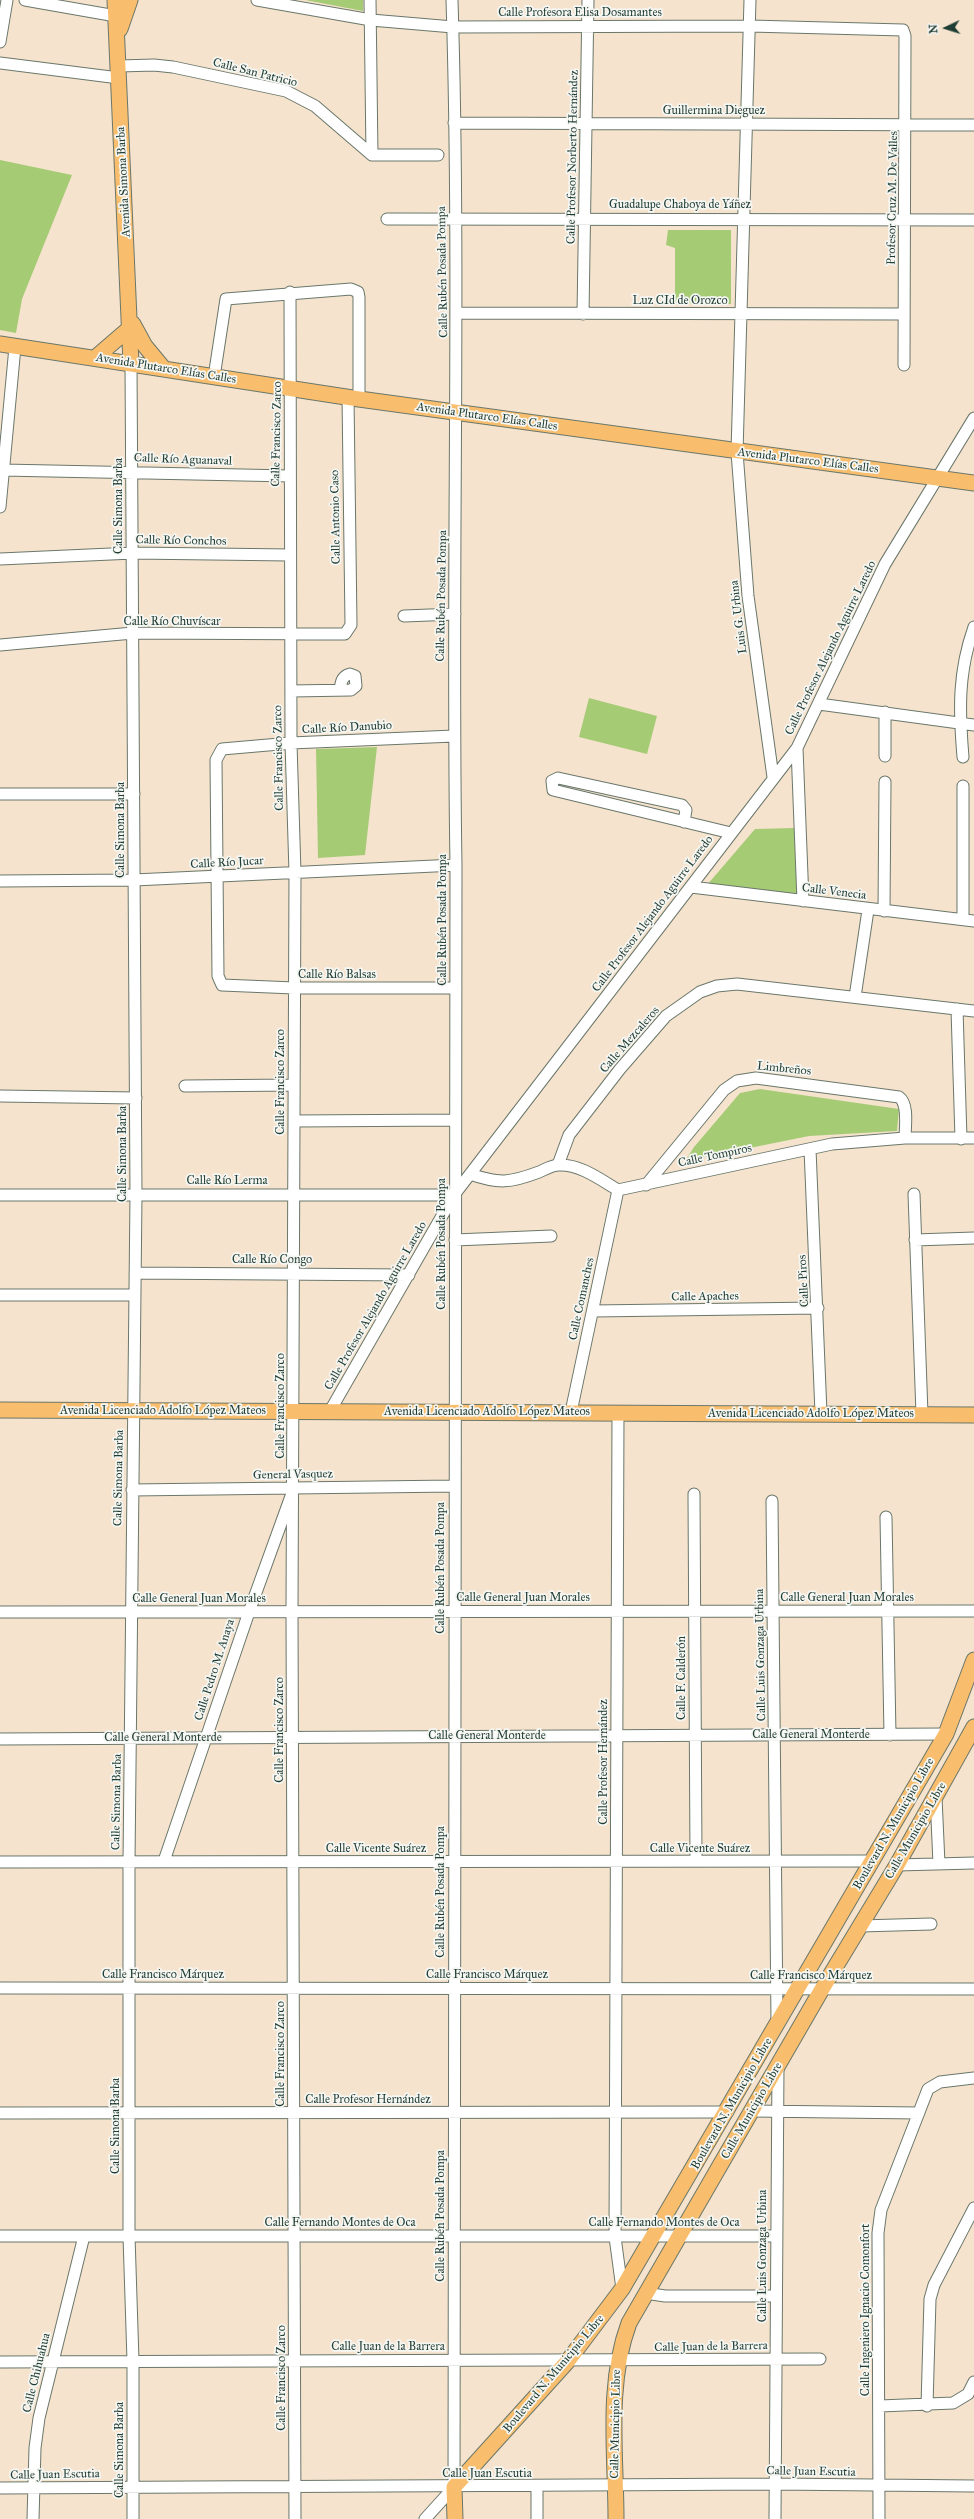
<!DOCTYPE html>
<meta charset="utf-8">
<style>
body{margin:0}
#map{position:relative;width:974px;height:2519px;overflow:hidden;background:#f5e3ce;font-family:"IM FELL Great Primer",serif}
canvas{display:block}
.north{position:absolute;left:926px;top:8px;width:40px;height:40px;-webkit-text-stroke:3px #f6f6f2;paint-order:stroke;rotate:266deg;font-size:11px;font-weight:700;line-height:16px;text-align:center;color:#1f3d34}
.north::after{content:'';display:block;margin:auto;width:14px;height:18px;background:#1f3d34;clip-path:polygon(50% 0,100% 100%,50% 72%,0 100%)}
</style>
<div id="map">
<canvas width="974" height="2519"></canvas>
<div class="north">N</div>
</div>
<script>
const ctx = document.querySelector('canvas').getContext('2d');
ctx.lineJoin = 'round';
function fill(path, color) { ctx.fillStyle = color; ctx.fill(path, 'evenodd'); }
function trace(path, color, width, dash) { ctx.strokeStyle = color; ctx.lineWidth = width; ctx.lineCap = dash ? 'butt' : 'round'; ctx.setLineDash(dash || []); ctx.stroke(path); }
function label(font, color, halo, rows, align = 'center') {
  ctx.font = font + ' "IM FELL Great Primer",serif'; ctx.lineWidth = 3.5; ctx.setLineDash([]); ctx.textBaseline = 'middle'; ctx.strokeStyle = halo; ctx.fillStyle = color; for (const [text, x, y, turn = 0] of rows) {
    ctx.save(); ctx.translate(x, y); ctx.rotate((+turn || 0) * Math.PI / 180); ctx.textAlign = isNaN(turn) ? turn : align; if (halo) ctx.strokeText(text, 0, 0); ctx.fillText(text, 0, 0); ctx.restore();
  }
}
const green = new Path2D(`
 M305,0H363V11Z
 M0,160L72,175L22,299L16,333L0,330Z
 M668,230H731V304L675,303V248L666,245Z
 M589,698L657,716L647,754L579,737Z
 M377,747L365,855L318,858L316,749Z
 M794,828L797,896L707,885L755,829Z
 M760,1089L899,1109L897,1131L809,1136L685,1161L694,1147L740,1093Z`);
const minor = new Path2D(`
 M25,0L116,16
 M257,0L371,20L453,27L750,26L903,30L905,36L904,365
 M370,0L372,155
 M452,0C461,288 451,576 456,865L454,2487
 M750,0L737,452L748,596L773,777
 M0,42L7,0
 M0,63L119,78
 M119,66L154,65L173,67L286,91L315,106L372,155H438
 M454,123L974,125
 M387,219L974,220
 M290,292L291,743L295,873L292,1612L295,2519
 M456,313L904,314
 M583,314L588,0
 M131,364L136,1194L129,1862V2236L133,2361V2519
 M214,377L226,299L351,289L358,292L359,297V399
 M3,470L290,476
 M0,507L15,347
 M0,559L133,553L290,555
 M404,616L455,614
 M0,645L133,633L345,634L351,625L348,397
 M291,691L351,690L356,686L355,676L350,674C342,676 341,682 340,690
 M819,704L974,725
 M885,712V756
 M454,736L291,743L222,749L216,760L218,976L222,985L294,988H456
 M797,748L803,901
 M963,757C959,710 958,672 974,627
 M0,794H134
 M684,822L686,810L682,805L558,778L552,781L553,790L731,833
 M0,881L134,880L456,865
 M691,887L974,921
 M884,911L885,782
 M963,919V786
 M855,997L868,910
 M957,1009L961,1139
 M185,1086L294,1085
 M0,1096L136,1098
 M294,1121L455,1120
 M810,1149L821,1413
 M558,1165L569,1135L620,1069L666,1016L700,992L717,986L737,984L974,1011
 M470,1174C499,1184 510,1183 539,1172C544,1170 552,1165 559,1165C580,1164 601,1180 618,1190L832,1144L905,1138H974
 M646,1185L724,1090L737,1081L756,1078L899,1097C909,1104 905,1127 905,1138
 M914,1194L922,1414
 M0,1195H454
 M455,1240L551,1236
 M915,1240L974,1238
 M135,1273L409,1275
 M0,1295H135
 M593,1311L818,1308
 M330,1411L454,1195L797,748L885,564L974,418
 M571,1412L618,1190
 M618,1413L615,2237L622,2289
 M132,1490L454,1486
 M694,1494L696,1861
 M772,1501L777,2022
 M886,1517L890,1735
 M0,1612L974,1611
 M0,1739L946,1734
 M936,1797L939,1864
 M164,1861L249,1612L291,1496
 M0,1862L872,1861
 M897,1865L974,1863
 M860,1926L931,1924
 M0,1988L974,1989
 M752,2111L919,2113
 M0,2113L728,2112
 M0,2236H775
 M645,2293L665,2296H775
 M0,2362L820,2359
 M880,2406L953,2403L968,2394L974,2382
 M927,2406L930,2299L934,2285L974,2208
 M0,2488L775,2484L974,2486
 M33,2519L35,2448L39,2418L84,2236
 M425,2519L454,2487
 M537,2519V2487
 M775,2519L778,2066
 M879,2519L878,2233L881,2210L928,2089L940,2082L974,2078`);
const major = new Path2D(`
 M115,0L131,364
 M120,29L130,0
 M133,324L145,346L164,369
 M0,344L359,399L974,483
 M95,358L131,327
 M0,1410L974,1415
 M455,2519L454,2487L567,2362L622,2289L946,1734L974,1660
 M616,2519C616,2454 606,2385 629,2323L822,1989L897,1865L974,1727`);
const streetNames = [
 ["Calle Profesora Elisa Dosamantes",580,13],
 ["Calle San Patricio",255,73,14],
 ["Guillermina Dieguez",714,111],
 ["Calle Profesor Norberto Hernández",573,157,-89],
 ["Avenida Simona Barba",124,182,-93],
 ["Profesor Cruz M. De Valles",893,198,-89],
 ["Guadalupe Chaboya de Yáñez",680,205],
 ["Calle Rubén Posada Pompa",443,272,-91],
 ["Luz CId de Orozco",680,301],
 ["Avenida Plutarco Elías Calles",166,369,9],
 ["Avenida Plutarco Elías Calles",487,417,8],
 ["Calle Francisco Zarco",277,434,-89],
 ["Calle Río Aguanaval",183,460,2],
 ["Avenida Plutarco Elías Calles",808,461,7],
 ["Calle Simona Barba",119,506,-90],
 ["Calle Antonio Caso",336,517,-91],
 ["Calle Río Conchos",181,541,1],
 ["Calle Rubén Posada Pompa",442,596,-89],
 ["Luis G. Urbina",739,617,-97],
 ["Calle Río Chuvíscar",172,622],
 ["Calle Profesor Alejando Aguirre Laredo",831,648,-64],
 ["Calle Río Danubio",347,728,-3],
 ["Calle Francisco Zarco",279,758,-91],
 ["Calle Simona Barba",121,830,-90],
 ["Calle Río Jucar",227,863,-3],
 ["Calle Venecia",834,892,7],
 ["Calle Profesor Alejando Aguirre Laredo",653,914,-53],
 ["Calle Rubén Posada Pompa",443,920,-90],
 ["Calle Río Balsas",337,975],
 ["Calle Mezcaleros",630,1040,-49],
 ["Limbreños",784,1069,6],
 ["Calle Francisco Zarco",281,1082,-90],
 ["Calle Simona Barba",123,1154,-90],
 ["Calle Tompiros",715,1156,-12],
 ["Calle Río Lerma",227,1181],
 ["Calle Rubén Posada Pompa",442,1244,-90],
 ["Calle Río Congo",272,1260],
 ["Calle Piros",804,1281,-93],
 ["Calle Apaches",705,1297,-1],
 ["Calle Comanches",582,1299,-78],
 ["Calle Profesor Alejando Aguirre Laredo",376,1306,-60],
 ["Calle Francisco Zarco",281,1406,-90],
 ["Avenida Licenciado Adolfo López Mateos",163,1411],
 ["Avenida Licenciado Adolfo López Mateos",487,1412],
 ["Avenida Licenciado Adolfo López Mateos",811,1414],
 ["General Vasquez",293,1475,-1],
 ["Calle Simona Barba",119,1478,-89],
 ["Calle Rubén Posada Pompa",441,1568,-90],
 ["Calle General Juan Morales",523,1598],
 ["Calle General Juan Morales",847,1598],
 ["Calle General Juan Morales",199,1599],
 ["Calle Luis Gonzaga Urbina",761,1655,-91],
 ["Calle Pedro M. Anaya",215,1670,-72],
 ["Calle F. Calderón",682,1678,-90],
 ["Calle Francisco Zarco",280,1730,-90],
 ["Calle General Monterde",811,1735],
 ["Calle General Monterde",487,1736],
 ["Calle General Monterde",163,1738],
 ["Calle Profesor Hernández",604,1762,-90],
 ["Calle Simona Barba",117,1802,-89],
 ["Boulevard N. Municipio Libre",894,1824,-60],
 ["Calle Municipio Libre",916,1831,-60],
 ["Calle Vicente Suárez",376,1849],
 ["Calle Vicente Suárez",700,1849],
 ["Calle Rubén Posada Pompa",441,1892,-90],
 ["Calle Francisco Márquez",163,1975],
 ["Calle Francisco Márquez",487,1975],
 ["Calle Francisco Márquez",811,1976],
 ["Calle Francisco Zarco",281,2054,-90],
 ["Calle Profesor Hernández",368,2100],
 ["Boulevard N. Municipio Libre",732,2104,-60],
 ["Calle Municipio Libre",752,2111,-60],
 ["Calle Simona Barba",116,2126,-90],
 ["Calle Rubén Posada Pompa",441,2216,-90],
 ["Calle Fernando Montes de Oca",340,2223],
 ["Calle Fernando Montes de Oca",664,2223],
 ["Calle Luis Gonzaga Urbina",763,2256,-90],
 ["Calle Ingeniero Ignacio Comonfort",866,2310,-90],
 ["Calle Juan de la Barrera",388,2347],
 ["Calle Juan de la Barrera",711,2347,-1],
 ["Calle Chihuahua",37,2373,-76],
 ["Boulevard N. Municipio Libre",554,2374,-50],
 ["Calle Francisco Zarco",282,2378,-90],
 ["Calle Municipio Libre",616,2424,-89],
 ["Calle Simona Barba",120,2450,-90],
 ["Calle Juan Escutia",811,2472,1],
 ["Calle Juan Escutia",487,2474],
 ["Calle Juan Escutia",55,2475,-1]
];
fill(green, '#a6cb75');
trace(minor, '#6a776a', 13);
trace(major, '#6a776a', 17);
trace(minor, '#fff', 11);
trace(major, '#f9be6d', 15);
label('12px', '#1f3d34', '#f6f6f2', streetNames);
</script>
